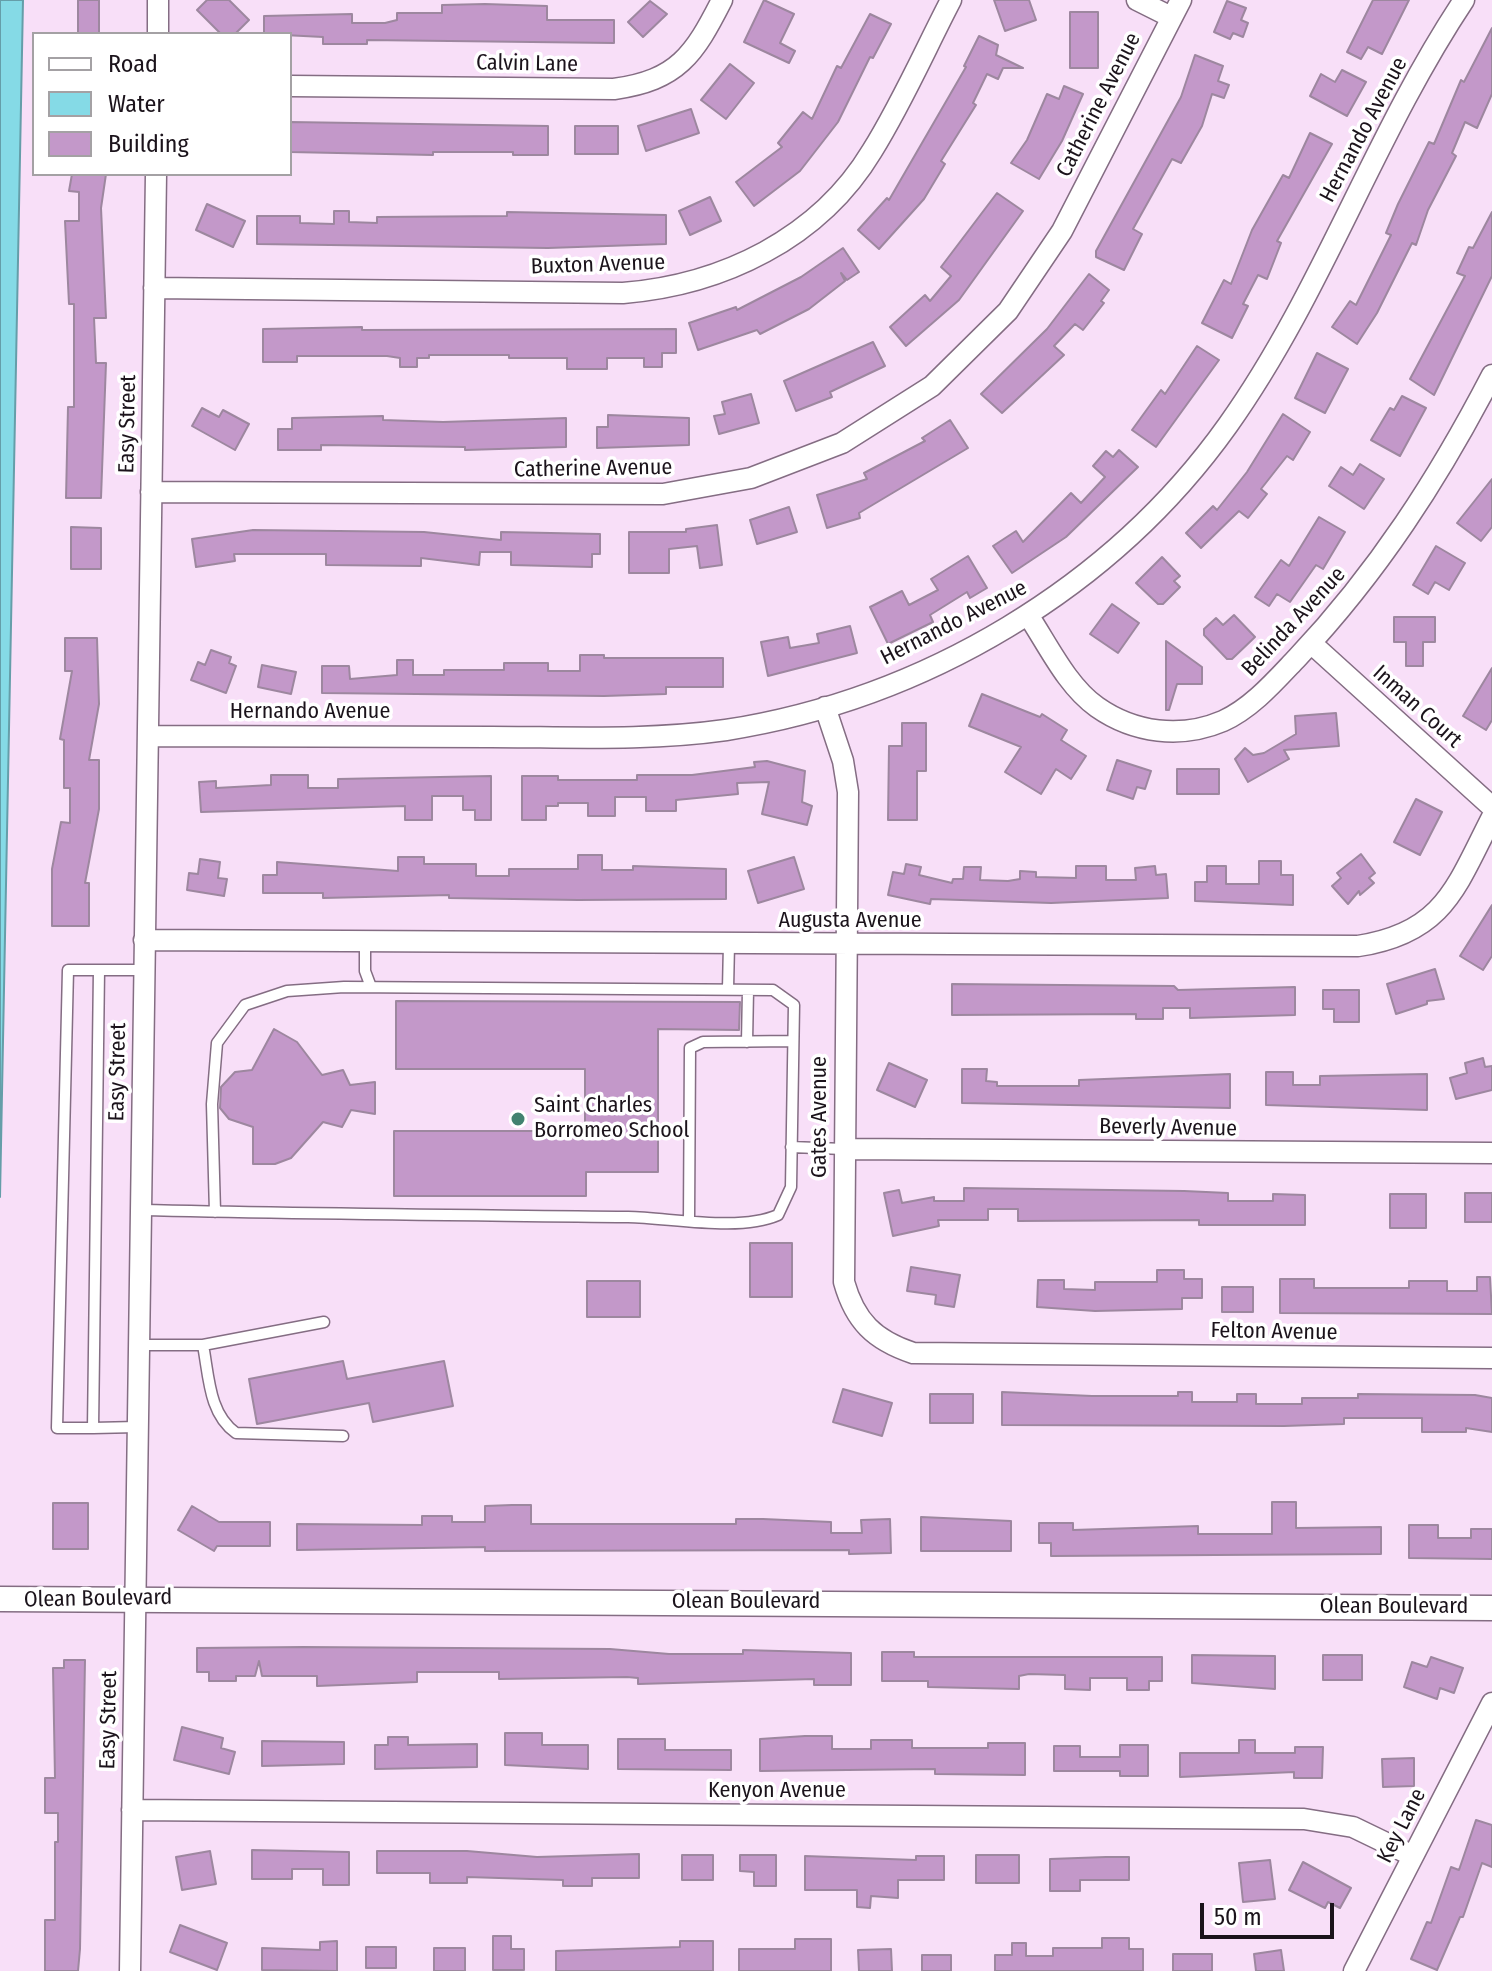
<!DOCTYPE html>
<style>
body{margin:0}
#map{position:relative;width:1492px;height:1971px;overflow:hidden;background:#f8dff8;font-family:"Fira Sans Condensed",sans-serif}
canvas{display:block}
.legend{position:absolute;left:32px;top:32px;width:260px;height:144px;box-sizing:border-box;background:#fff;border:2px solid #a4a1a4;margin:0;padding:10px 14px;list-style:none;font-size:24px;color:#1b131b}
.legend li{display:flex;align-items:center;gap:16px;height:40px}
.legend b{width:40px;border:2px solid #a4a1a4}
.scale{position:absolute;left:1200px;top:1903px;width:134px;height:36px;box-sizing:border-box;border:4px solid #1b131b;border-top:0;padding-left:10px;font-size:24px;line-height:28px;white-space:nowrap;color:#1b131b;-webkit-text-stroke:6px #fff;paint-order:stroke}
</style>
<div id="map">
<canvas width="1492" height="1971"></canvas>
<ul class="legend">
<li><b style="height:10px;background:#fff"></b>Road</li>
<li><b style="height:22px;background:#85dae6"></b>Water</li>
<li><b style="height:22px;background:#c398c9"></b>Building</li>
</ul>
<div class="scale">50 m</div>
</div>
<script>
const ctx = document.querySelector('canvas').getContext('2d');
ctx.lineJoin = 'round';
function fill(path, color) { ctx.fillStyle = color; ctx.fill(path, 'evenodd'); }
function trace(path, color, width, dash) { ctx.strokeStyle = color; ctx.lineWidth = width; ctx.lineCap = dash ? 'butt' : 'round'; ctx.setLineDash(dash || []); ctx.stroke(path); }
function label(font, color, halo, rows, align = 'center') {
  ctx.font = font + ' "Fira Sans Condensed",sans-serif'; ctx.lineWidth = 7; ctx.setLineDash([]); ctx.textBaseline = 'middle'; ctx.strokeStyle = halo; ctx.fillStyle = color; for (const [text, x, y, turn = 0] of rows) {
    ctx.save(); ctx.translate(x, y); ctx.rotate((+turn || 0) * Math.PI / 180); ctx.textAlign = isNaN(turn) ? turn : align; if (halo) ctx.strokeText(text, 0, 0); ctx.fillText(text, 0, 0); ctx.restore();
  }
}
const water = new Path2D(`
 M0,0H23L0,1197Z`);
const building = new Path2D(`
 M78,0H99V34H78Z
 M207,0H229L249,20L235,34H221L197,10Z
 M764,0L794,14L780,43L795,51L789,63L744,42Z
 M994,0H1029L1036,20L1005,31Z
 M1373,0H1409L1382,54L1368,47L1361,59L1347,52Z
 M650,1L667,14L643,37L628,22Z
 M1227,1L1246,8L1241,20L1248,23L1243,37L1233,33L1230,39L1214,32Z
 M485,4L547,6V20H614V43L367,40V44H323V37L264,34V16L352,14V23H385L397,20V13H442V5Z
 M1070,12H1098V68H1070Z
 M870,14L891,24L873,58L870,57L838,122L800,171L754,206L736,182L782,147L778,143L803,112L812,119L837,66L841,68Z
 M1492,28V94L1477,128L1465,122L1452,153L1456,156L1428,210L1416,245L1412,243L1377,313L1357,344L1332,327L1350,301L1356,305L1391,235L1386,233L1398,204L1429,142L1434,144L1461,80L1464,82Z
 M979,36L998,45L996,55L1023,68H1003L998,79L987,74L973,103L976,105L941,161L945,164L924,199L879,249L858,230L887,198L889,200L966,67L964,66Z
 M1195,55L1223,66L1218,81L1229,85L1224,98L1212,94L1202,126L1181,163L1172,159L1133,229L1142,234L1124,270L1096,257V251L1181,97Z
 M730,64L754,83L726,119L701,100Z
 M1342,70L1366,82L1347,116L1310,96L1321,74L1335,82Z
 M1064,86L1083,94L1062,141L1039,179L1011,163L1027,140L1047,94L1059,99Z
 M691,109L699,133L646,151L638,126Z
 M290,122L548,126V155H513V152H433V155L290,152Z
 M575,126H618V154H575Z
 M1310,133L1332,144L1277,241L1281,243L1267,279L1258,275L1243,304L1248,306L1232,338L1202,323L1224,280L1231,284L1252,230L1283,175L1289,178Z
 M72,174H106L101,208L106,318H94L96,363H106L101,498H66L68,407H74V304H69L65,221H79V192L69,191Z
 M997,193L1023,211L959,300L906,346L890,327L925,295L930,301L951,276L941,267Z
 M710,197L721,221L690,235L679,211Z
 M207,204L245,221L233,247L196,230Z
 M334,211H349V222L377,223V217L507,216V212L666,215V244L548,248L257,244V216H300V223L334,224Z
 M1492,212V276L1434,395L1410,379L1465,276L1457,273L1469,247L1473,248Z
 M843,248L859,272L847,280L841,273L845,281L809,309L760,334L757,330L698,350L689,323L736,307L737,310L801,277Z
 M1089,274L1109,290L1101,301L1104,303L1083,330L1075,324L1054,346L1064,355L1002,413L981,394L1047,329Z
 M362,327V330L676,329V353H662V367H644V358H607V369H567V358H509V355H429V358H417V367H400V358L387,356H297V362H263V329Z
 M873,342L885,366L830,392L832,397L796,411L784,381Z
 M1197,346L1219,360L1156,447L1132,430L1161,390L1165,394Z
 M1317,353L1348,369L1325,413L1295,398Z
 M751,394L759,423L719,434L714,416L725,414L722,402Z
 M1402,396L1426,408L1400,456L1371,440L1390,408L1394,410Z
 M202,408L219,417L223,410L249,424L235,450L192,426Z
 M1283,414L1310,432L1293,460L1287,456L1261,489L1267,494L1248,518L1239,511L1201,548L1186,533L1213,506L1217,510L1247,472Z
 M608,415L689,418V445L597,448V427H608Z
 M383,416V420L443,422L566,418V447L465,450V447L321,445V450H278V429H292V418Z
 M950,420L968,448L859,513L860,518L827,528L817,495L867,479L864,473L925,441L922,438Z
 M1119,450L1138,467L1066,537L1012,573L993,546L1016,531L1023,542L1071,493L1081,503L1105,477L1093,466L1106,451L1113,457Z
 M1360,464L1384,479L1364,509L1329,486L1341,467L1353,475Z
 M1492,479V527L1481,541L1457,523Z
 M789,507L797,532L757,544L750,520Z
 M1319,517L1345,532L1323,569L1316,565L1290,602L1277,594L1269,606L1255,597L1281,560L1289,566Z
 M717,525L722,565L700,568L697,546L669,549V573H629V532H686V529Z
 M71,527L101,528V569H71Z
 M253,530L424,532L501,540V532L600,534V554H592V567L511,565V552H480L479,565L421,558V566L326,565V554H234L235,561L196,567L192,539Z
 M1436,546L1465,563L1449,590L1435,582L1428,594L1413,585Z
 M968,556L987,588L970,598L967,592L930,615L933,622L888,644L870,607L902,591L909,605L938,590L931,579Z
 M1162,557L1180,576L1174,581L1180,587L1163,604H1158L1136,583Z
 M1112,604L1139,623L1118,653L1090,634Z
 M1234,615L1255,637L1232,659H1227L1204,635V629L1216,618L1223,625Z
 M1394,617H1435V642H1423V666H1406V642H1394Z
 M850,626L857,653L768,676L761,642L788,637L790,648L819,643L817,634Z
 M65,638H97L99,704L89,760H99V809L85,883H89V926H52V869L61,822L70,823V788H64V740L60,739L72,671H65Z
 M1166,641L1202,667V684H1177L1169,710H1166Z
 M211,650L231,657L229,663L236,666L226,693L191,680L198,662L205,665Z
 M580,655H604V658H723V687H666V694L604,696L322,693V666H349L350,679L397,675V660H413V675H444V670H504V663H548V671H580Z
 M262,665L296,672L291,694L258,687Z
 M1492,668V720L1486,730L1463,716Z
 M982,694L1040,717L1042,714L1067,730L1061,740L1086,756L1071,779L1056,769L1041,794L1005,772L1021,747L969,726Z
 M1336,713L1339,746L1284,750L1289,759L1248,782L1235,759L1245,748L1253,755L1264,753L1296,734L1295,716Z
 M902,723H926V771H917V820H888L889,746H902Z
 M1117,760L1151,771L1145,789L1137,787L1133,799L1107,790Z
 M767,761L805,771L802,802L812,806L807,825L762,814L769,782L737,783L738,794L676,800V811H646V797H615V816H588V803H558V806H546V820H522V776H558V780H637V775H692L755,767L754,762Z
 M1177,769H1219V794H1177Z
 M271,775H308V788H338V779L491,776V820H475V810H463V796H432V820H405V806L201,812L199,782L216,781V788L271,785Z
 M1416,799L1442,812L1420,855L1394,842Z
 M1361,854L1375,873L1369,878L1374,883L1360,895L1359,891L1348,904L1332,886L1341,878L1337,873Z
 M578,855H602V870H633V866L726,869V899L578,900L449,898V895L323,898V893H263V875H277V862L398,871V857H424V864H476V876H509V869H578Z
 M794,857L804,889L758,903L748,871Z
 M200,859L220,862L218,878L227,879L224,896L187,890L189,873L198,874Z
 M1259,861H1281V875H1293V905L1195,901V882H1207V866H1226V884H1259Z
 M906,864L921,867L919,875L952,883L953,879H963L964,867H981L980,880L1008,881L1020,879V871L1036,872V877L1076,878V866H1106V880H1136L1135,868L1155,866L1156,875L1166,874L1168,898L1051,903L931,899L930,904L888,895L893,872L904,874Z
 M1492,905V956L1483,970L1460,956Z
 M1435,969L1444,999L1427,1001V1004L1396,1014L1387,984Z
 M952,984L1174,986L1178,990L1295,987V1015L1190,1018V1008H1163V1019H1136V1014L952,1015Z
 M1323,990H1359V1022H1334V1009H1323Z
 M396,1001L740,1002L739,1030L658,1029V1172H586V1196H394V1131H585V1069H396Z
 M274,1029L297,1042L322,1075L343,1070L350,1085L375,1082V1114L351,1110L342,1127L323,1122L291,1158L275,1164H253V1127L229,1119L220,1108L221,1087L235,1072L252,1070Z
 M1483,1058L1485,1067L1492,1066V1090L1456,1099L1450,1078L1467,1073L1465,1063Z
 M889,1063L927,1080L915,1107L877,1090Z
 M962,1069H987L986,1081L997,1082V1086H1079V1080L1230,1074V1108L962,1103Z
 M1266,1072H1293V1085H1320V1076L1427,1074V1110L1266,1105Z
 M964,1188L1184,1191L1228,1193V1201H1273V1194L1305,1195V1225H1199V1220L1018,1221V1209H988V1220H938L939,1226L893,1236L884,1193L899,1190L902,1203L934,1197V1201H964Z
 M1465,1193H1492V1222H1465Z
 M1390,1194H1426V1228H1390Z
 M750,1243H792V1297H750Z
 M911,1267L960,1275L954,1307L935,1304L936,1295L907,1291Z
 M1157,1270H1184V1279H1202V1298H1182V1309L1095,1311L1037,1307L1038,1280H1064V1289L1095,1290V1282H1157Z
 M1477,1277H1490L1492,1314L1280,1313V1279H1314V1288H1409V1281H1447V1291H1477Z
 M587,1281H640V1317H587Z
 M1222,1287H1253V1312H1222Z
 M343,1361L347,1379L444,1361L453,1406L373,1422L369,1403L257,1424L249,1379Z
 M843,1389L892,1403L882,1436L833,1422Z
 M1002,1392L1092,1396H1178V1392H1192V1402H1237V1394H1256V1404H1302V1398H1358V1394L1475,1395L1492,1398V1432L1466,1428V1432H1422V1418H1344V1424L1284,1426L1002,1425Z
 M930,1394H973V1423H930Z
 M1272,1502H1296V1528L1381,1527V1554L1051,1556V1543H1039V1523H1073V1530L1198,1526V1534H1272Z
 M53,1503H88V1549H53Z
 M512,1505H531V1524H736V1519H763L831,1522V1533H862L861,1520L890,1519L891,1553L849,1554V1550L485,1551V1547L297,1550V1524L422,1525V1516H452V1522H485V1506Z
 M192,1506L219,1522H270V1546H217L214,1551L178,1530Z
 M921,1517L1011,1521V1551H921Z
 M1409,1525H1438V1538H1471V1529H1492V1559L1409,1558Z
 M303,1647L610,1649L669,1654H743V1650L851,1653V1685H814V1679L638,1684V1678L627,1677L499,1679V1672H417V1682L317,1686V1676H262L259,1661L255,1676H236V1681H209V1672H197V1648Z
 M882,1652H914V1657H1162V1681H1149V1690H1127V1678H1090V1690L1065,1689V1675L1029,1674L1019,1676V1689L928,1687V1681H882Z
 M1192,1655L1275,1656V1689L1192,1683Z
 M1323,1655H1362V1680H1323Z
 M1431,1657L1463,1668L1454,1693L1440,1688L1437,1699L1404,1687L1412,1662L1427,1667Z
 M64,1660H85L80,1949L78,1971H45V1920H55V1842H58V1813H45V1778H55L53,1668H64Z
 M182,1727L223,1738L221,1748L235,1752L229,1774L174,1760Z
 M505,1733H542V1745H588V1769L505,1765Z
 M805,1736H832V1749H871V1740H912V1748H988V1743H1025V1775L935,1774V1769L760,1771V1739Z
 M388,1737H408V1745L477,1744V1767L375,1769V1745H388Z
 M618,1739H665V1750H731V1770L618,1769Z
 M1239,1740H1255V1753H1295V1747H1323L1322,1778H1294V1772L1180,1777V1753H1239Z
 M262,1741L344,1742V1764L262,1766Z
 M1120,1745H1148V1776H1120V1771H1054V1746H1080V1757H1120Z
 M1414,1758V1786L1383,1787L1382,1759Z
 M1476,1820L1492,1825V1867L1482,1863L1463,1917H1460L1437,1970L1411,1959L1427,1922L1431,1923L1451,1867L1459,1870Z
 M252,1850L349,1852V1885H323V1869H292V1879H252Z
 M210,1851L216,1884L182,1890L176,1857Z
 M377,1851H467L537,1857L639,1854V1878H592V1886H563V1880L467,1877V1883H430V1873H377Z
 M682,1855H713V1880H682Z
 M740,1855H776V1886H754V1872L740,1871Z
 M976,1855H1019V1883H976Z
 M805,1856L916,1860V1856H944V1880H898V1898L871,1896L870,1908L857,1907V1890H805Z
 M1106,1857H1129V1880H1080V1891H1050V1859Z
 M1270,1860L1275,1899L1243,1902L1239,1863Z
 M1303,1862L1351,1888L1340,1908L1328,1902L1325,1908L1289,1890Z
 M180,1925L227,1943L217,1970L170,1952Z
 M493,1936H511V1949H524V1970H493Z
 M1102,1938H1129V1949H1143V1971H995V1955H1012V1943H1026V1956H1053V1948H1102Z
 M795,1939H831V1971H739V1949H795Z
 M337,1941V1971L262,1970V1948L320,1950V1942Z
 M680,1941H713V1971H556V1951L680,1947Z
 M366,1947H396V1968H366Z
 M434,1948H465V1971H434Z
 M891,1949L892,1971H859L858,1950Z
 M1281,1950L1284,1971H1256L1254,1954Z
 M1173,1954H1212V1971H1173Z
 M922,1955H951V1971H922Z`);
const service = new Path2D(`
 M365,942V971L371,987
 M728,989L729,944
 M747,1042L748,990
 M791,1147L844,1149
 M140,1210C303,1214 465,1215 628,1217C672,1218 739,1232 778,1215L791,1187L794,1005L773,990L344,987L287,991L245,1005L217,1043L212,1104L215,1212
 M689,1220L690,1048L703,1042L793,1041
 M138,1345H203L324,1322
 M203,1345C209,1377 209,1414 236,1433L343,1436
 M137,1427L93,1428L99,970H144
 M93,1428H57L68,970H99`);
const minor = new Path2D(`
 M1137,0L1171,17
 M158,34V0
 M290,86L614,89C678,80 694,55 722,0
 M154,288L623,293C722,285 819,239 872,151C902,103 925,50 951,0
 M151,492L663,494L751,478L842,443L932,386L1008,311L1062,231L1181,0
 M1028,615C1048,645 1067,686 1097,707C1134,733 1181,739 1223,721C1252,708 1276,680 1297,658C1378,572 1438,479 1492,375
 M1311,643L1492,807
 M825,707L843,761L848,792L844,1282C855,1321 874,1340 913,1353L1492,1358
 M148,736C262,736 377,737 491,737C569,737 648,741 726,730C924,699 1112,588 1228,425C1322,293 1374,135 1464,0
 M144,940L1358,946C1444,933 1456,887 1492,817
 M844,1149L1492,1153
 M132,1810L1304,1819L1353,1827L1413,1856
 M130,1971L156,174
 M1354,1971L1492,1703`);
const tertiary = new Path2D(`
 M0,1599L1492,1608`);
const markers = [
 [518,1119,8,"#428270"]
];
const streetNames = [
 ["Calvin Lane",527,64,1],
 ["Catherine Avenue",1099,105,-63],
 ["Hernando Avenue",1364,130,-62],
 ["Buxton Avenue",598,265,-2],
 ["Easy Street",128,424,-89],
 ["Catherine Avenue",593,469,-1],
 ["Belinda Avenue",1294,622,-47],
 ["Hernando Avenue",954,623,-27],
 ["Inman Court",1417,707,42],
 ["Hernando Avenue",310,712],
 ["Augusta Avenue",850,921],
 ["Easy Street",118,1072,-89],
 ["Gates Avenue",820,1117,-90],
 ["Beverly Avenue",1168,1128,1],
 ["Felton Avenue",1274,1332,1],
 ["Olean Boulevard",98,1599,-1],
 ["Olean Boulevard",746,1602],
 ["Olean Boulevard",1394,1607],
 ["Easy Street",109,1720,-89],
 ["Kenyon Avenue",777,1791],
 ["Key Lane",1402,1826,-63]
];
const poiNames = [
 ["Saint Charles",534,1106],
 ["Borromeo School",534,1131]
];
fill(water, '#85dae6');
trace(water, '#659ea9', 2);
fill(building, '#c398c9');
trace(building, '#9d879f', 2);
trace(service, '#846d83', 13);
trace(minor, '#846d83', 23);
trace(tertiary, '#846d83', 27);
trace(service, '#fff', 10);
trace(minor, '#fff', 20);
trace(tertiary, '#fff', 24);
for (const [x, y, r, color] of markers) { const dot = new Path2D(); dot.arc(x, y, r, 0, 2 * Math.PI); ctx.fillStyle = color; ctx.fill(dot); trace(dot, '#fff', 3); }
label('22px', '#1b131b', '#fff', streetNames);
label('22px', '#1b131b', '#fff', poiNames, 'left');
</script>
